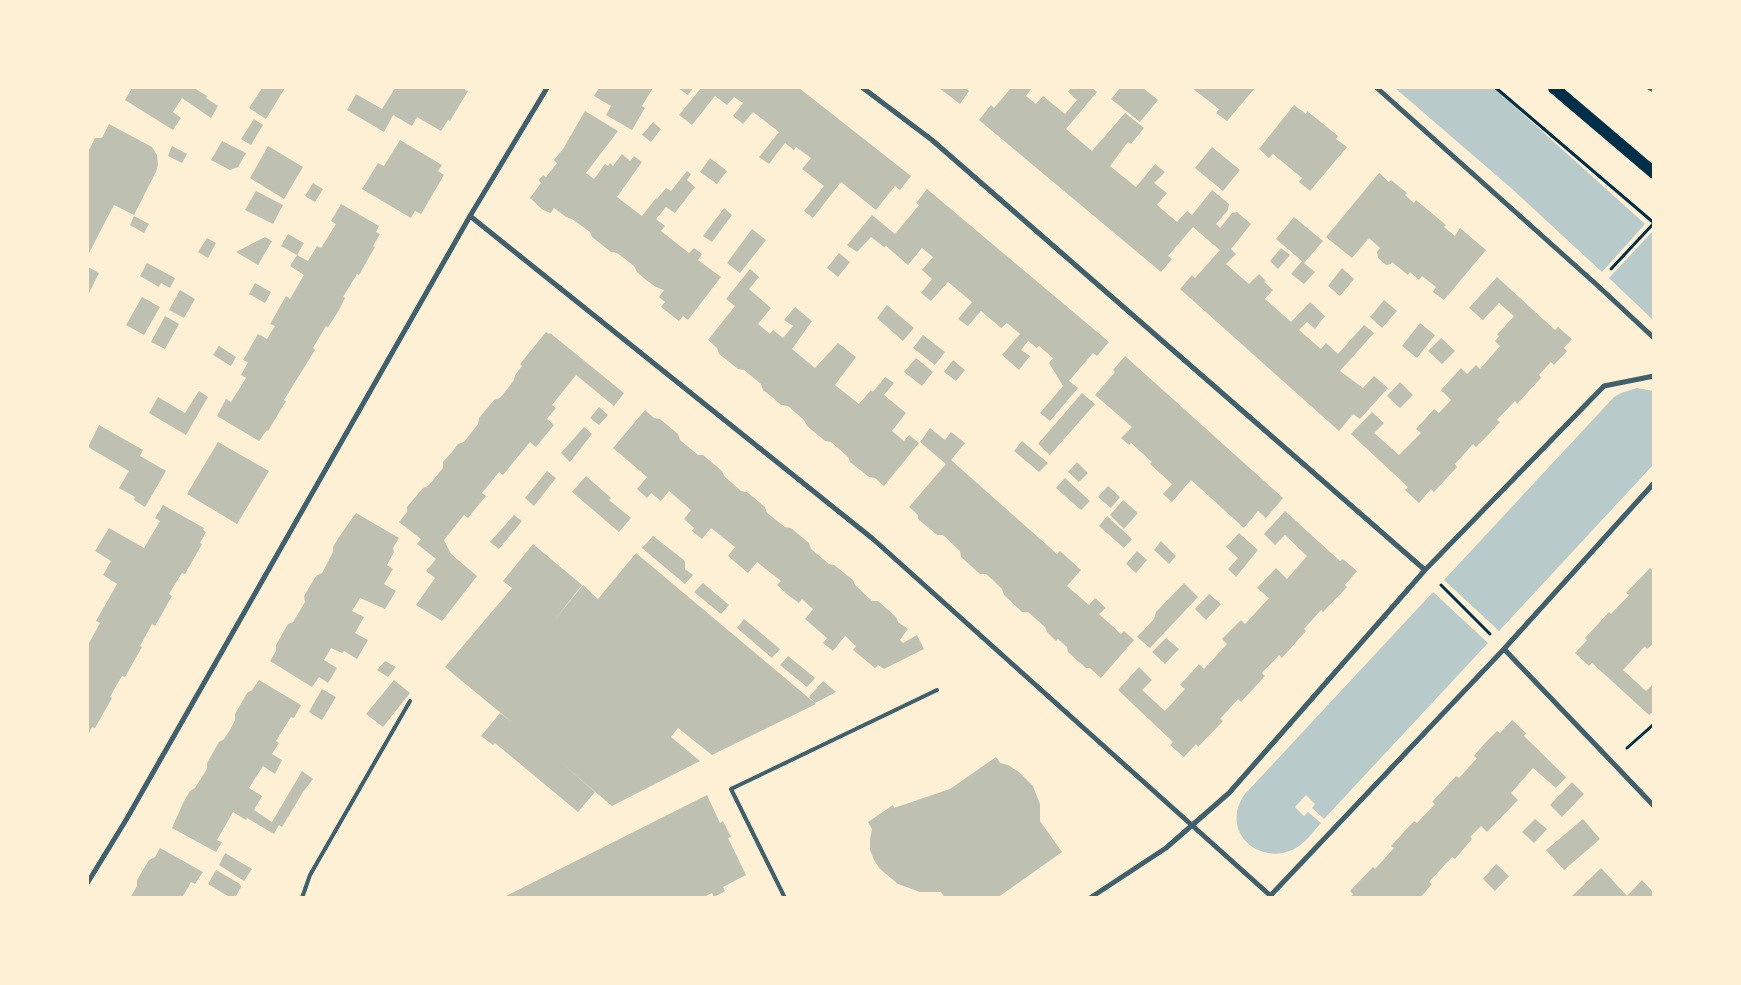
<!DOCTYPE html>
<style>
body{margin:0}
#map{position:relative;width:1741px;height:985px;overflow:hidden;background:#fdf0d5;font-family:"Times New Roman",serif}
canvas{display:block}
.frame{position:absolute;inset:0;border:89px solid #fdf0d5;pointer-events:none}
</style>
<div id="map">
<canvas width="1741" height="985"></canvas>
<div class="frame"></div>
</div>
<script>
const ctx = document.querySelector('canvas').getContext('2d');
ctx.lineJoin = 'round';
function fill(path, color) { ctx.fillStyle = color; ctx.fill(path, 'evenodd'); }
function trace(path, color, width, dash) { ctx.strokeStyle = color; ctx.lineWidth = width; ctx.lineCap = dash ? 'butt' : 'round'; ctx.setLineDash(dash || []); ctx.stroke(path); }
const green = new Path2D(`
 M1395,88H1494L1645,224L1602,272L1511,188Z
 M1652,232L1654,234L1653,320L1609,278Z
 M1637,388L1653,391V465L1499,631L1444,580L1614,397L1621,393Z
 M1433,592L1488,643L1324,819L1312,808L1315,804L1306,795L1295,807L1304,816L1308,812L1321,823C1312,833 1304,845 1292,850C1266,862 1232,843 1237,812C1238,805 1241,800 1245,794Z`);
const building = new Path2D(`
 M132,88H194L207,96L206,98L218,106L211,118L182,98L173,112L181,118L173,130L125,100Z
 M262,88H285L266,119L249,108Z
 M395,88H466L465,90L468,91L450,121L448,120L441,131L417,117L412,126L393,115L384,132L347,110L356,94L382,109Z
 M599,88H653L642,106L645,108L632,130L606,115L611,106L594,96Z
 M678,88H693L688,95Z
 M701,88H799L911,176L900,190L895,186L876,210L841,182L813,218L804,211L824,186L802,169L811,158L796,147L794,150L785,143L769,164L759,157L779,132L753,112L743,124L733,116L743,103L734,97L727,105L715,96L692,125L679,115Z
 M939,88H965L969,91L960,104Z
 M1011,88H1032L1026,96L1036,104L1043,96L1065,114L1077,100L1068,92L1071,88H1092L1097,92L1066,129L1092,151L1125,113L1144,128L1131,144L1128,142L1110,166L1136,187L1155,164L1165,172L1154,183L1167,193L1157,205L1177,222L1187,211L1192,215L1212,190L1229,204L1228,210L1216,224L1220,228L1232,213L1237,212L1251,224L1231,249L1236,254L1226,264L1249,284L1259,274L1266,281L1264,282L1273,290L1265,299L1291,322L1310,302L1325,316L1315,329L1307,322L1299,330L1321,349L1326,343L1338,354L1364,325L1374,333L1340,371L1363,388L1374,376L1388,388L1360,419L1353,414L1339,431L1180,289L1192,275L1195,278L1220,250L1208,240L1193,227L1168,256L1172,259L1161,272L979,120L991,105L994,108Z
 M1120,88H1143L1158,100L1140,122L1111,99Z
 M1192,88H1255L1227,121L1216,113L1219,109Z
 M1294,105L1306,114L1307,111L1322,123L1338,136L1336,139L1347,147L1310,191L1299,182L1302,178L1273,154L1269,158L1259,149Z
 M585,111L618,131L586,173L594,179L605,164L608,166L610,163L613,166L622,154L630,161L634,156L642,162L617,197L642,216L656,198L657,199L666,188L671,191L687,171L691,174L687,180L695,187L675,213L666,207L656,219L665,226L661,231L689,253L694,248L702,254L698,260L721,277L688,320L683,316L679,321L661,307L665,302L659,297L664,290L656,287L646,280L637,272L634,266L625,259L617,253L611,252L592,237L590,232L572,219L566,217L554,208L551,213L543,210L530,198L541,183L539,180L543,175L546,177L557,163L554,160L563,149Z
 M254,119L263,125L251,145L241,139Z
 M653,122L661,129L651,142L642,135Z
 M109,124L152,147L157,155L158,165L156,172L134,215L114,205L88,255V152L95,138H102Z
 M400,140L442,165L438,171L444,175L421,214L415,211L411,218L362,189L378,163L384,166Z
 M222,141L246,153L238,167L230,170L211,160Z
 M172,146L187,154L182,163L168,156Z
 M268,146L303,167L284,199L250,178Z
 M1212,147L1240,170L1223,191L1195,168Z
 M710,158L727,171L717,184L700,172Z
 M1379,173L1389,182L1391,180L1407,193L1405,195L1414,203L1416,200L1446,225L1444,227L1455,236L1460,228L1486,250L1444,300L1433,292L1436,287L1422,276L1419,280L1410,272L1408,275L1392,262L1391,264L1386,265L1378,258L1377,252L1380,248L1369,238L1352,258L1326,237Z
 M313,183L323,189L315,202L305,196Z
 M927,189L1109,342L1097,356L1093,353L1069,381L1078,388L1050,421L1040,413L1063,386L1049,363L1053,358L1039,346L1037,348L1028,341L1021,350L1030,356L1019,370L1002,355L1020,334L1007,323L1001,328L981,311L968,326L958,319L972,302L948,282L931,301L921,293L932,279L922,270L933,257L922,248L908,265L886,246L884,247L871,237L857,252L847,245L872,215L895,234L919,205L916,203Z
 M256,191L283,205L273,224L245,210Z
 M341,204L379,226L376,232L380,234L373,246L375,247L359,275L357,274L343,297L345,298L338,312L328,327L326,326L313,348L315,350L284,400L286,401L268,431L267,430L259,441L217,416L226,399L231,402L246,378L241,375L248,362L243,360L258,334L267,339L275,326L270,324L286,296L290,299L304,275L290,266L297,255L308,261L317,246L321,248L336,224L331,221Z
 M724,208L732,215L712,242L703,236Z
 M134,216L149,224L144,233L130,225Z
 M1294,217L1323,241L1304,263L1315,272L1304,284L1291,274L1302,261L1276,239Z
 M752,229L766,240L740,273L727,263Z
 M288,234L304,243L297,255L281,246Z
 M265,237L272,241L258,265L236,252Z
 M207,238L216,243L208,258L198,252Z
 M1281,248L1290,255L1278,269L1270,261Z
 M839,253L850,262L838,277L827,268Z
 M147,263L175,278L170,288L161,283L159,287L140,276Z
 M88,267L99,273L88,295Z
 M1342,268L1354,279L1340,296L1328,286Z
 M750,269L759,277L749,289L771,308L758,324L770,334L773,330L783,338L793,326L784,320L795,307L812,321L792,349L815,368L838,343L856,357L835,385L859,404L871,390L873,392L885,377L894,383L884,395L906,413L892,431L904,441L909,435L919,443L884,486L875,478L869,477L850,462L848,457L831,442L825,441L807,426L804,420L788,406L781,405L772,397L763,390L761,384L744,370L738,369L728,361L719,354L717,348L708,340L735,306L726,299Z
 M1497,277L1555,330L1558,327L1572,339L1564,348L1567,351L1554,365L1551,362L1547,366L1539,375L1541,378L1517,404L1515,401L1497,420L1500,422L1488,435L1476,447L1473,444L1455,464L1457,467L1434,492L1431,489L1419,503L1405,490L1408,487L1351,434L1372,412L1384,423L1374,433L1399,455L1421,433L1416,429L1434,409L1439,413L1451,400L1441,390L1461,368L1467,374L1476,365L1480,369L1500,346L1495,341L1499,336L1497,335L1514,316L1499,303L1483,320L1469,308Z
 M255,283L271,292L265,303L249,294Z
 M180,290L195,299L184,318L169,310Z
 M142,297L160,307L144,335L126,325Z
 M1384,300L1397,311L1382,328L1370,317Z
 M887,305L914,328L903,341L877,318Z
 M165,316L179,324L165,349L151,342Z
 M1420,323L1435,335L1417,358L1402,346Z
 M546,332L549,334L550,333L624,393L614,406L576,375L552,405L556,408L547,419L554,425L536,447L530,442L503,475L499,472L482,493L486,496L476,508L468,518L464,515L444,540L451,554L477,576L442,621L416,605L435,578L426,571L436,559L417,544L421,539L399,522L407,512V507L423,488L428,486L443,468V462L452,452L458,444L464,442L478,424L479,418L494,400L500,398L508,388L514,380L515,375L522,366L520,364Z
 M923,335L945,352L935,365L913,348Z
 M1441,338L1455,351L1442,364L1428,351Z
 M219,346L236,357L231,366L213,355Z
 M1125,356L1283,498L1266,518L1258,511L1244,528L1191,480L1172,502L1163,494L1172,484L1150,464L1152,462L1131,443L1129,445L1121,438L1132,427L1095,395L1115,372L1113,370Z
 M916,358L933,372L922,386L904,372Z
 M953,360L965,370L956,381L944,372Z
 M1400,382L1413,395L1400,408L1387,396Z
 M199,391L208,397L186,435L149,413L158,397L185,413Z
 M1082,393L1095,404L1050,455L1038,444Z
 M599,407L608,415L599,425L590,418Z
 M645,410L654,418L660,419L678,434L680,440L698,455H703L722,471L724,476L732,483L741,491L747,492L765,507L767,513L785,527L791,528L809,543L811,549L829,564L834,565L853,580L855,585L872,601H878L896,617L898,622L908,629L900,640L903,643L917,635L924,649L884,669L878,665L875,668L853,650L856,646L845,636L833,651L823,643L827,638L805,619L813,609L802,599L799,603L788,595L777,585L781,581L757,562L748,573L728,556L735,547L711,528L702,539L692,531L694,528L684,519L691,510L669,491L661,501L651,493L647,498L637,489L647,477L613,448Z
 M99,425L143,450L140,456L166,471L145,507L134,500L135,497L119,488L129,471L88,447Z
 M584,427L592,434L570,462L561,453Z
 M930,428L945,440L951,432L965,443L951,460L1057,554L1060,551L1081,570L1067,586L1089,605L1095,598L1106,608L1099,614L1121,634L1124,631L1134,640L1101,678L1090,668H1086L1078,661L1068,652L1067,647L1058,639L1056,641L1047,632L1045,627L1028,612H1022L1004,595L1002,589L994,581L986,574H980L961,557L960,551L943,535H937L918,519V515L909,507L946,464L920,442Z
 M1022,441L1048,463L1039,472L1014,451Z
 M218,442L269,471L237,524L187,494Z
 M1077,462L1088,473L1079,482L1068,472Z
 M547,471L556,478L534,506L525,498Z
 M586,476L611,498L609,500L631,518L619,532L572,492Z
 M1065,478L1090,501L1081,510L1056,488Z
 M1108,486L1120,497L1111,508L1098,497Z
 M1123,500L1138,513L1124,529L1110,515Z
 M163,505L204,528L203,530L206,532L200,543L202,544L185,574L182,573L169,594L172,596L155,626L152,624L140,646L142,647L125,677L122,676L116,686L110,697L112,698L95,728L92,727L88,735V645L100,623L96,621L117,584L103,575L111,561L95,551L109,528L144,548L160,521L155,518Z
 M1285,511L1340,561L1343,559L1357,571L1345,585L1347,587L1323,612L1321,610L1304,629L1306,631L1282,658L1279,655L1262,673L1265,676L1241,702L1238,699L1220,719L1223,721L1198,747L1196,744L1184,757L1170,745L1173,742L1118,690L1139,667L1152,680L1142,690L1165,711L1185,689L1180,685L1199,664L1204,669L1227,644L1222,639L1241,620L1245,624L1269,598L1257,588L1276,568L1287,579L1307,556L1285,535L1275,545L1264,534Z
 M356,513L399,538L393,548L394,552L387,565L393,569L384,584L396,591L385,609L360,598L352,611L364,617L355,633L368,640L357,659L344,651L342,653L331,648L324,660L337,668L328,683L319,677L312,687L270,661L276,651V645L288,624L293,622L305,602L304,596L316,576L322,573L333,552V547L339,537Z
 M514,515L522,521L499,549L490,542Z
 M1107,516L1132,539L1124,548L1099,526Z
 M1239,533L1258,550L1236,577L1228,569L1238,558L1226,547Z
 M653,536L685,561V569L693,575L685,584L642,548Z
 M1161,541L1176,556L1169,564L1154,550Z
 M533,544L582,585L553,622L583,585L598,599L636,553L816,704L712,755L678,728L671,737L700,761L612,806L558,760L595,792L578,812L495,743L493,745L481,736L500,713L513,723L445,667L512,588L503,581Z
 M1137,551L1147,560L1136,573L1126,564Z
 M1650,568L1652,570L1654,569V643L1647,649L1645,646L1623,670L1646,691L1654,683V711L1649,715L1592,663L1589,666L1575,653L1587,640L1585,638L1609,612L1611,614L1629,595L1626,593Z
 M703,583L729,605L721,614L694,592Z
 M1184,583L1198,597L1150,648L1137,637L1154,619L1156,612Z
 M1209,594L1221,604L1206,620L1195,609Z
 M744,619L780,649L772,658L737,628Z
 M1166,638L1179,649L1165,664L1152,652Z
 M788,656L815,678L807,687L780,665Z
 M385,661L396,667L388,677L377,670Z
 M259,680L301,705L294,718L291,717L276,741L279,743L272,754L282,760L275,774L263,766L249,788L262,796L254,810L272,822L302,771L313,779L303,792L282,827L279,825L274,834L247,818L246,820L233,812L217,840L222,842L216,852L172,828L184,801L190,791L195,788L207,769V763L219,742L224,739L230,730L235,720V714L247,693L252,690Z
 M394,680L410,693L383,727L366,714Z
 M823,681L836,692L815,703L809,697Z
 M322,689L336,697L322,720L309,712Z
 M1512,720L1526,733L1524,736L1566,777L1556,788L1533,768L1511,793L1518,800L1487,832L1481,826L1470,837L1472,839L1455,859L1452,857L1429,882L1432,884L1420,898H1349L1353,894L1350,891L1373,867L1375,869L1394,848L1391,846L1414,821L1417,823L1435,804L1432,802L1456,776L1459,778L1477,758L1474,756L1484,744L1497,731L1500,733Z
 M996,757L1000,763L1008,765L1019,772L1033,786L1040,804V821L1062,852L997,898H945L941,892H920L898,884L880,869L874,860L870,850V839L872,829L868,822L893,805L894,808L950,789Z
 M1572,782L1584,794L1562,817L1550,805Z
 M707,795L720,823L723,821L731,837L728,838L746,875L723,887L725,891L714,897L712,893L702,898H502Z
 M1535,819L1547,829L1534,843L1522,832Z
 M1583,819L1600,839L1564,870L1546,850Z
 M160,848L203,872L195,884L191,882L182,898H130L137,886V880L149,860L155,857Z
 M225,853L252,869L244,881L219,865Z
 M1496,864L1509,876L1495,891L1483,879Z
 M1601,868L1627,896L1642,880L1654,893V898H1570Z
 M216,870L240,884L241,887L235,898H231L208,884Z`);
const path = new Path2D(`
 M1496,88L1654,223
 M1611,269L1654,223
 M1441,585L1490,634
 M1627,748L1654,724`);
const service = new Path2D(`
 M302,898L310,875L410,701
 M785,898L731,789L937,690`);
const minor = new Path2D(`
 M863,88L932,140L1425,570
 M1377,88L1597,285L1654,338
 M1650,88L1654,90
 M470,216L873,539L1273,898
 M1504,649L1654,806
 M88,882L126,820L470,216L547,88
 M1271,895L1504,649L1654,483
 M1090,898L1166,848L1229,793L1425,570L1604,386L1654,376`);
const primary = new Path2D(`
 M1554,88L1654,173`);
fill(green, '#b9caca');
fill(building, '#bec0b2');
trace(path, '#003049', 3);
trace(service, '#3f606c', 4);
trace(minor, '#3f606c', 5);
trace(primary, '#003049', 12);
</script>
